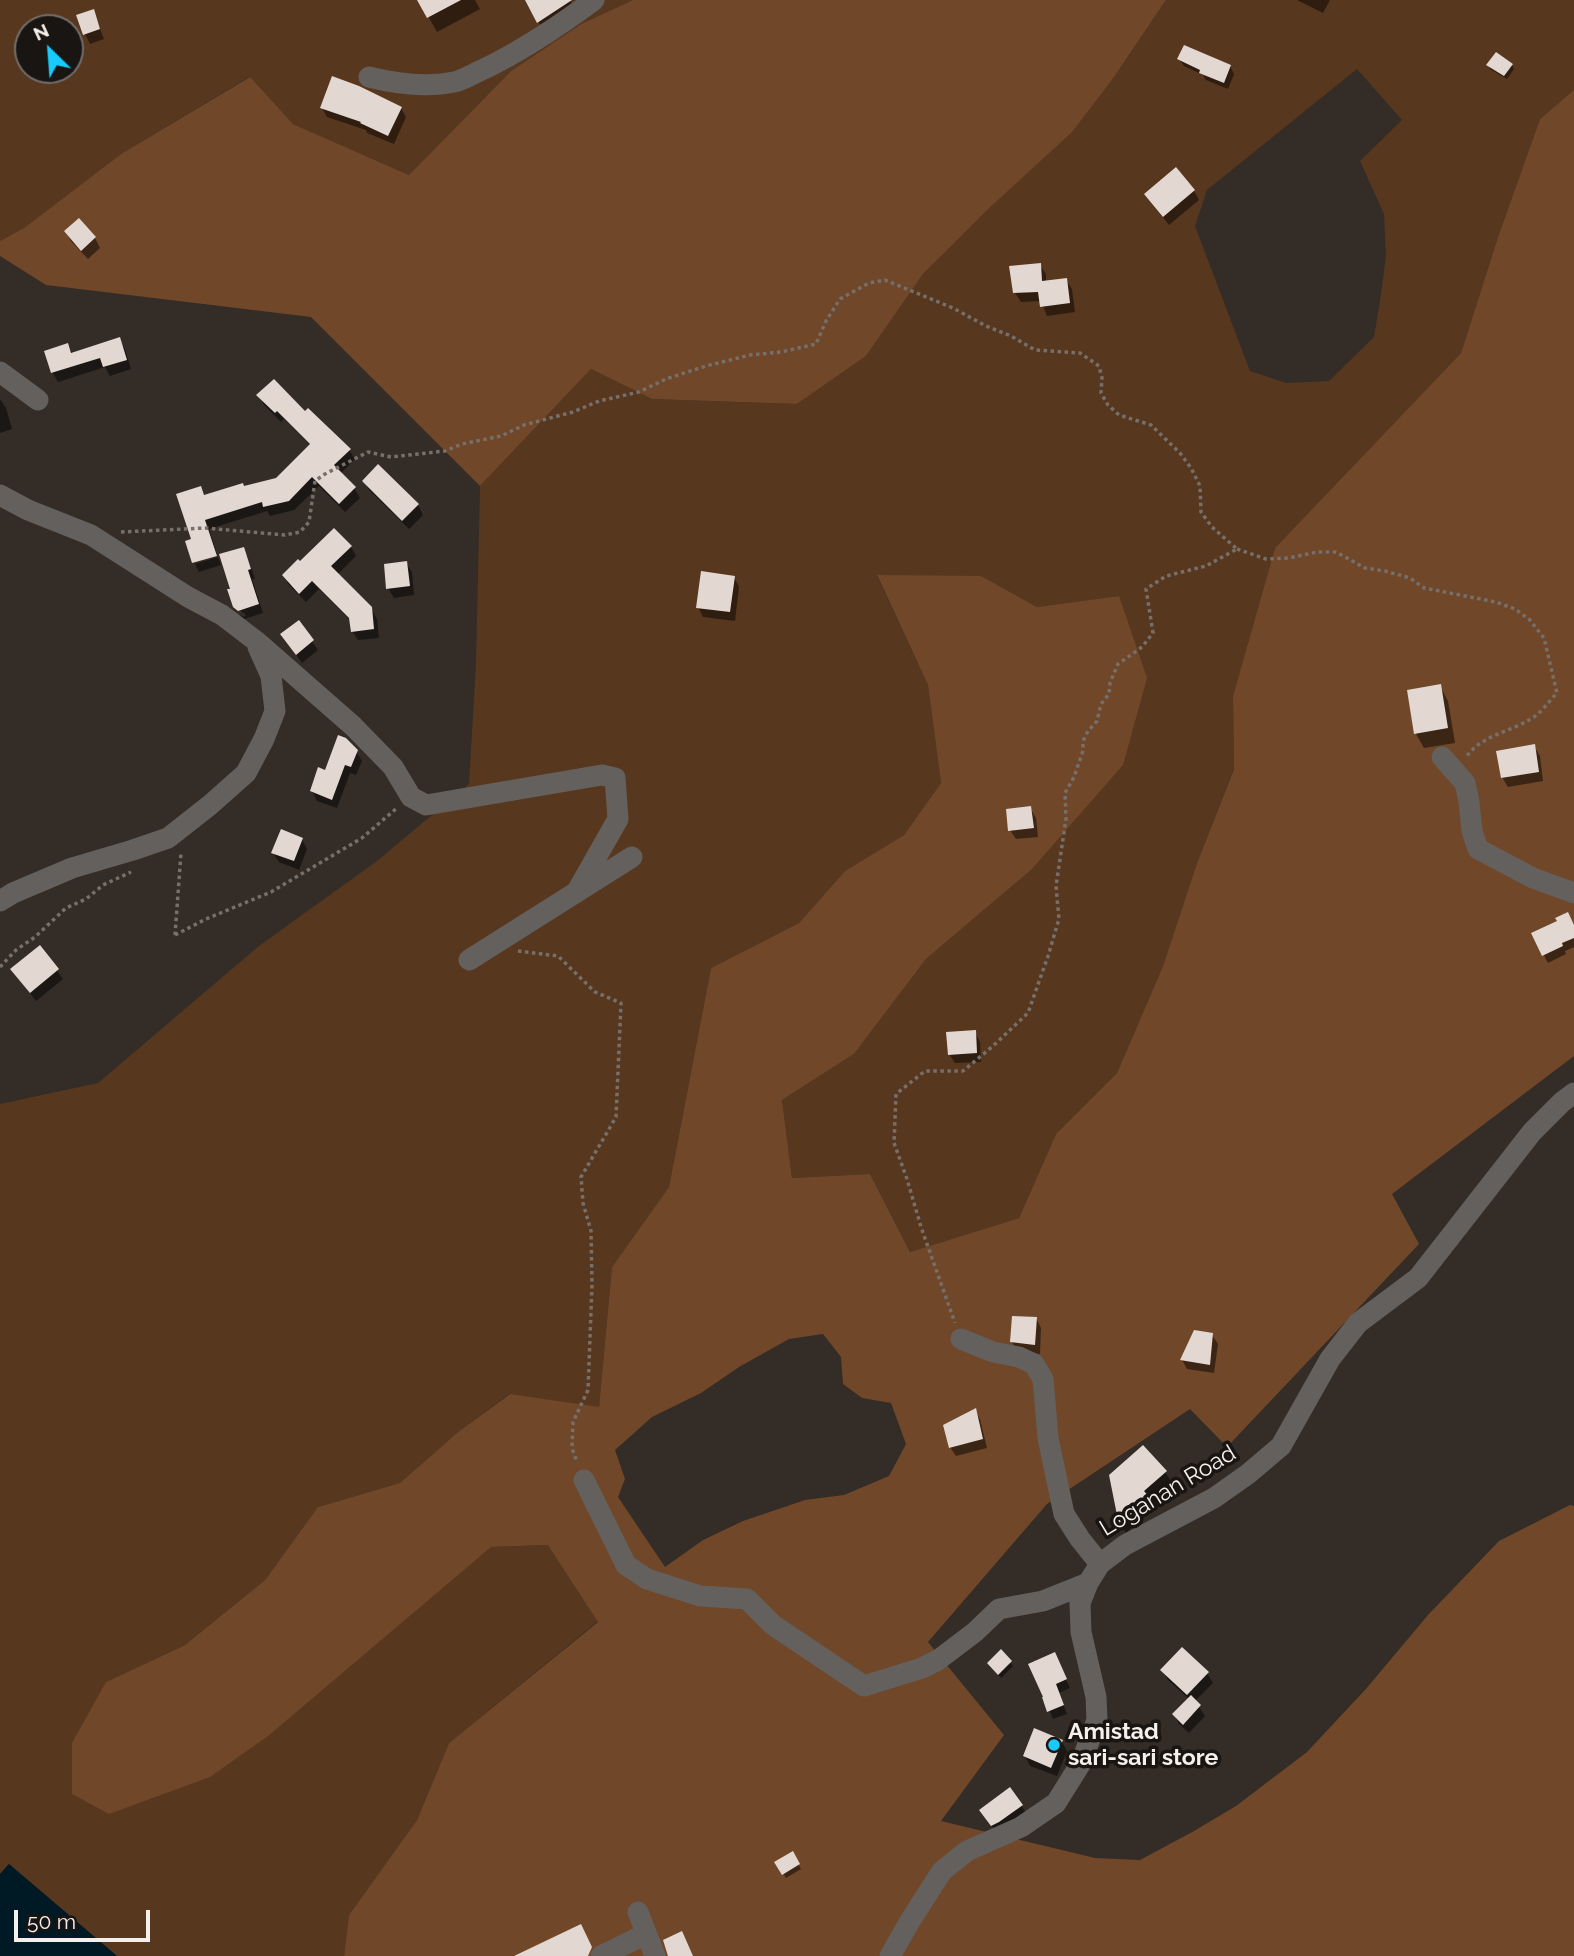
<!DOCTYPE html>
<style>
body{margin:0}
#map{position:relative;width:1574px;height:1956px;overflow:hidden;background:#342c26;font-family:Raleway,sans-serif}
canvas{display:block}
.north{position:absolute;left:14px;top:14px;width:70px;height:70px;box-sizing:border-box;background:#191512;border:2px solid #716d6a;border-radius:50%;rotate:335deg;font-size:19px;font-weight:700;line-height:28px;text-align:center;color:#f6f0ed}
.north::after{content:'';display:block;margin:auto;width:24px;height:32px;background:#19cafc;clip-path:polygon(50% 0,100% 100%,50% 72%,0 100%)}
.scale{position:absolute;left:14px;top:1910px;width:136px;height:32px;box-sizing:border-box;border:4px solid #f6f0ed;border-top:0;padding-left:9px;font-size:21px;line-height:24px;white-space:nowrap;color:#f6f0ed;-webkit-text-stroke:5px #191512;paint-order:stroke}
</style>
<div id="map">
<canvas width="1574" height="1956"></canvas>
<div class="north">N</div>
<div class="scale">50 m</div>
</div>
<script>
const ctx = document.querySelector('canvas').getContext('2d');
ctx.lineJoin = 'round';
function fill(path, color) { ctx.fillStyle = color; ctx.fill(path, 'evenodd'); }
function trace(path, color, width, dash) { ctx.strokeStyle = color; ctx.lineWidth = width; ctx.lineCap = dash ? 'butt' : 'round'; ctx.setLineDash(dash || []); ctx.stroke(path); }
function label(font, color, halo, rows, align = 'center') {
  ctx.font = font + ' Raleway,sans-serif'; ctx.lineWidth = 7; ctx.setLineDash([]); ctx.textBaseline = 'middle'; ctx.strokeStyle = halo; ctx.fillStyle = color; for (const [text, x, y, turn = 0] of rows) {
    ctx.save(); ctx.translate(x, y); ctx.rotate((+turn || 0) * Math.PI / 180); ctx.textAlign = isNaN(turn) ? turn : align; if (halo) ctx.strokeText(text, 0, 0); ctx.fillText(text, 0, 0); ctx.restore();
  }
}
const green = new Path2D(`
 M0,0H633L581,24L511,71L409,175L293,124L249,77L121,154L24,228L0,241ZM28,28H70V70H28Z
 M1166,0H1574V90L1540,119L1498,237L1461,353L1275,548L1233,696L1234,768L1197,863L1163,966L1117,1073L1056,1134L1019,1218L910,1252L870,1174L792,1178L782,1100L854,1054L926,959L1031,870L1119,596L1037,607L981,576H877L928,685L941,783L904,835L845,871L799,923L711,968L669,1187L612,1267L599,1408L509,1394L458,1432L400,1483L318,1507L265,1580L185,1645L106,1682L491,1547L549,1545L598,1621L449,1743L417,1820L349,1915L344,1956H117L9,1864L0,1874V1104L98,1083L259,946L377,861L469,784L476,662L480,486L591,369L652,399L797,404L866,356L923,274L1114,77ZM1357,69L1402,120L1360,161L1384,214L1386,256L1380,301L1374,337L1329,381L1286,383L1250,371L1195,226L1207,190Z`);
const forest = new Path2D(`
 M633,0H1166L1114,77L1072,132L987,210L923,274L866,356L797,404L652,399L591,369L480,486L311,317L46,285L0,256V241L24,228L121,154L250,77L293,124L409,175L511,71L581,24Z
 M1574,90V1056L1392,1194L1419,1244L1227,1447L1190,1409L1047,1504L928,1642L1004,1735L941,1821L1095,1858L1140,1860L1194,1831L1236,1806L1307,1752L1365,1690L1428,1615L1499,1541L1570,1505L1574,1506V1956H344L349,1915L417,1820L449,1743L598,1622L548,1545L491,1547L268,1736L210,1777L109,1814L72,1794V1743L106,1682L185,1645L265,1580L318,1507L400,1483L458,1432L510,1394L599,1407L612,1267L669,1187L711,968L799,923L845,871L904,835L941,783L928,685L877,575L981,576L1037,607L1119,596L1147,678L1123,765L1031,870L926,959L854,1054L782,1100L792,1178L870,1174L910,1252L1019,1218L1056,1134L1117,1073L1163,966L1197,863L1234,769L1233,696L1275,548L1461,353L1498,237L1540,119ZM823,1334L841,1357L843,1384L862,1398L891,1403L906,1444L889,1476L844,1495L805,1500L743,1521L703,1540L665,1567L618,1497L625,1479L615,1450L652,1417L701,1393L739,1367L789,1339Z`);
const water = new Path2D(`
 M9,1864L117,1956H0V1874Z`);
const shadow = new Path2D(`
 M419,0H475L480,9L437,32Z
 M527,0H570L575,10L544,32Z
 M1297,0H1330L1323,13Z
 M93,11L104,39L90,44L85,34Z
 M1179,59L1230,66L1234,74L1228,89L1206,80L1203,75L1184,66Z
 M1488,65H1512L1514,69L1507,79L1490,69Z
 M322,108H401L406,117L394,144L367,133L366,130L327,117Z
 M1194,191L1199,200L1169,225L1146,195Z
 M79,220L95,238L100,248L88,259L71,241L66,231Z
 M1040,265L1046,274V282L1066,280L1072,289L1075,312L1047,316L1041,301L1021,302L1015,293Z
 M119,339L125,349L131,369L110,376L105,367L58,382L53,373L46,352L67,345L73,354Z
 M259,396L305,413L349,450L355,459L340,474L354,488L360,498L345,512L319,486L294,510L270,516L267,511L209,529L217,554L194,561L193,540L205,497L277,479L311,446L284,419L281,422L264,405Z
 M0,399L6,408L12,429L0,433Z
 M378,466L418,505L423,515L409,529L369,490L364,481Z
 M351,547L356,556L337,575L371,608L377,619L379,638L358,640L352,631V622L319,589L306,602L289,585L284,576Z
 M243,549L248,558L255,579H252L263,613L244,619L239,614L244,617L246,615L235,606Z
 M218,557L221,565L199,572L195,564Z
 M406,563L412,572L414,595L394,598L388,588Z
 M734,577L739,587L735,621L703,617L698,607Z
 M298,622L318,650L302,663L282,635Z
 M1440,686L1448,701L1455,743L1424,748L1416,734L1409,692Z
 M1534,746L1540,756L1543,781L1508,787L1502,777Z
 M356,751L362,761L356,775L350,773L337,808L317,801L312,791L326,772Z
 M1030,808L1036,818L1038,837L1016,839L1010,830Z
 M302,839L307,849L299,870L279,862L273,853Z
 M1574,927V947L1565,951L1566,954L1548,963L1533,934Z
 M39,947L63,979L36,1001L12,969Z
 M975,1032L980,1042L981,1062L955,1063L949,1054Z
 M1036,1318L1041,1328L1040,1354L1017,1351L1012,1342Z
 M1212,1335L1218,1344L1214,1373L1187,1369L1182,1360Z
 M975,1410L980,1419L987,1448L956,1456L950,1447Z
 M1165,1472L1171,1481L1149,1500L1154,1508L1126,1533L1121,1525L1111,1475Z
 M1001,1652L1013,1666L1001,1678L991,1667Z
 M1058,1662L1070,1688L1059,1693L1067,1714L1053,1719L1044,1698Z
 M1162,1670L1207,1673L1213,1683L1195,1701L1205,1716L1189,1733L1179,1724L1174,1714L1189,1699L1168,1680Z
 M1062,1742L1067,1751L1057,1776L1030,1766L1025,1756Z
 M1022,1806L1027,1815L998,1834L986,1819Z
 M792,1853L801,1869L786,1878L777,1863Z`);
const building = new Path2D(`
 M417,0H461L427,18Z
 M525,0H572L537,23Z
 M94,9L100,29L83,35L76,15Z
 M1184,45L1231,65L1224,83L1199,73L1200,70L1177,59Z
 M1496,52L1513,64L1504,76L1486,65Z
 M332,76L359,86L402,107L388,136L360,123L361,122L320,108Z
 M1176,167L1195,190L1163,217L1144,194Z
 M79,218L96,237L81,251L64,231Z
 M1041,263L1042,281L1067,278L1070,303L1040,307L1038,292L1013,293L1009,266Z
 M120,337L127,360L103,367L100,358L51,373L44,351L68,343L71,353Z
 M274,379L305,411L308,408L351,449L334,465L356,487L339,504L312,477L289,501L263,507L262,502L205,520L217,556L192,563L185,541L191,539L176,494L201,486L204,495L243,483L244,486L276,478L310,444L277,411L275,413L256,395Z
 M378,464L419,504L402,521L362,481Z
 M334,528L352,546L331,566L372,607L374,629L351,632L349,618L312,581L299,594L282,575L298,559L300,561Z
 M244,547L251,569L248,570L259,604L238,611L233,607L227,589H230L219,554Z
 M407,561L410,586L386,589L384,564Z
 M701,571L735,576L730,612L696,608Z
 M299,620L314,640L296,655L280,634Z
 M1441,684L1448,728L1414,734L1407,690Z
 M338,735L346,738L358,750L351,767L345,765L332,800L310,791L318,767L325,770Z
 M1535,744L1539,772L1501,778L1496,751Z
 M1031,806L1034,828L1008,831L1006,809Z
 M281,829L303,838L294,861L271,853Z
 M1568,912L1574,925V938L1562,943L1563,946L1542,956L1531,933L1557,921L1555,918Z
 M40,945L59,969L30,993L10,969Z
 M976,1030L977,1053L948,1055L946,1032Z
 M1012,1316L1037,1317L1035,1345L1010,1342Z
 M1194,1330L1213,1333L1210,1365L1180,1360Z
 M976,1408L983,1439L949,1448L943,1425Z
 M1143,1445L1167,1471L1144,1491L1150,1498L1119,1525L1109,1475Z
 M1182,1647L1209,1672L1187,1695L1160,1670Z
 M1001,1649L1012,1661L998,1675L987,1663Z
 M1055,1652L1067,1679L1056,1684L1064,1705L1047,1712L1042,1697H1043L1028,1664Z
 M1191,1695L1201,1705L1183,1725L1172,1714Z
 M1034,1728L1063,1740L1051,1768L1023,1756Z
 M1010,1787L1023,1805L999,1822L991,1826L979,1810Z
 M793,1851L800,1864L782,1875L774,1862Z
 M581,1924L592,1947L588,1956H514Z
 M682,1931L693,1956H668L663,1940Z`);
const path = new Path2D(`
 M121,532L205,528L285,535L300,532L309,522L315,481L325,474L368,452L391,457L445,451L462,444L501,436L524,425L573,412L599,401L639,392L666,379L706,366L750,355L781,352L816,344L826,321L840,299L869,283L885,280L953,308L986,326L1011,336L1035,350L1080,353L1099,366L1102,378L1101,393L1108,405L1119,415L1151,425L1180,453L1191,468L1200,486L1201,512L1212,527L1237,549L1206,566L1166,576L1146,589L1153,633L1142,647L1118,664L1110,683L1109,694L1101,704L1097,721L1088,731L1083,741V751L1074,777L1065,793L1066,819L1056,886L1059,919L1048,956L1028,1013L993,1046L963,1071H925L896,1094L894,1143L907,1179L921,1227L955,1323
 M1237,549L1266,559L1289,558L1317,552H1336L1365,568L1385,571L1410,578L1424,588L1496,602L1515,609L1529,619L1544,638L1557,693C1548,702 1541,714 1529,720C1509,732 1481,736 1467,756
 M175,935L206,919L271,892L362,838L398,807
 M175,935L181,853
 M518,951L558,956L595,992L621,1003L616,1117L581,1177L583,1203L591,1231L592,1285L588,1390L573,1422L572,1448L577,1462
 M0,967L16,950L35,937L66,908L86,899L103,885L131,872`);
const street = new Path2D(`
 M369,77C397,84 425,88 454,82C464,80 474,73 484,69C523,50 559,26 594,0
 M0,372L38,400
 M0,495L28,510L91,535L188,597L222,615L256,641L353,726L393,767L411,797L426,805L602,775L615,778L618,819L576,893
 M1442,757L1465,783L1469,802L1472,831L1478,849L1533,878L1574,893
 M0,901L13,893L72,868L133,850L168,838L210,805L246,773L264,739L275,711L271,676L258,647
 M469,960L632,857
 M961,1339L993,1352L1019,1357L1034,1364L1043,1379L1048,1438L1064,1514L1080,1539L1100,1564
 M584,1480L626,1565L647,1579L700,1596L747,1599L773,1625L864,1686L922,1668L938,1660L975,1632L999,1609L1043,1601L1088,1583
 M638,1912L655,1956
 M601,1956L646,1934
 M890,1956L910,1921L942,1871L967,1851L1021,1827L1056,1803L1081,1763L1097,1720L1096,1697L1081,1632L1080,1603L1088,1583L1100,1564L1125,1545L1214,1498L1248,1474L1281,1446L1330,1359L1358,1323L1418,1278L1532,1132L1562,1102L1574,1093`);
const markers = [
 [1054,1745,7,"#19cafc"]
];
const streetNames = [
 ["Loganan Road",1168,1491,-31]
];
const poiNames = [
 ["Amistad",1068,1732],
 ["sari-sari store",1068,1758]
];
fill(green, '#58371f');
fill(forest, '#704729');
fill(water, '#001a25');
fill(shadow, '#0007');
fill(building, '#e3d8d1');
trace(path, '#766f6a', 3.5, [3.5, 3.5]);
trace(street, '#64605d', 21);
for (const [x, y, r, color] of markers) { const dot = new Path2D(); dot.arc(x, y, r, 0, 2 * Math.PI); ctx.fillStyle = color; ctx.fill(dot); trace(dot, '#191512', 2.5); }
label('23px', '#f6f0ed', '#191512', streetNames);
label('bold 23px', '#f6f0ed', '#191512', poiNames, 'left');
</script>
